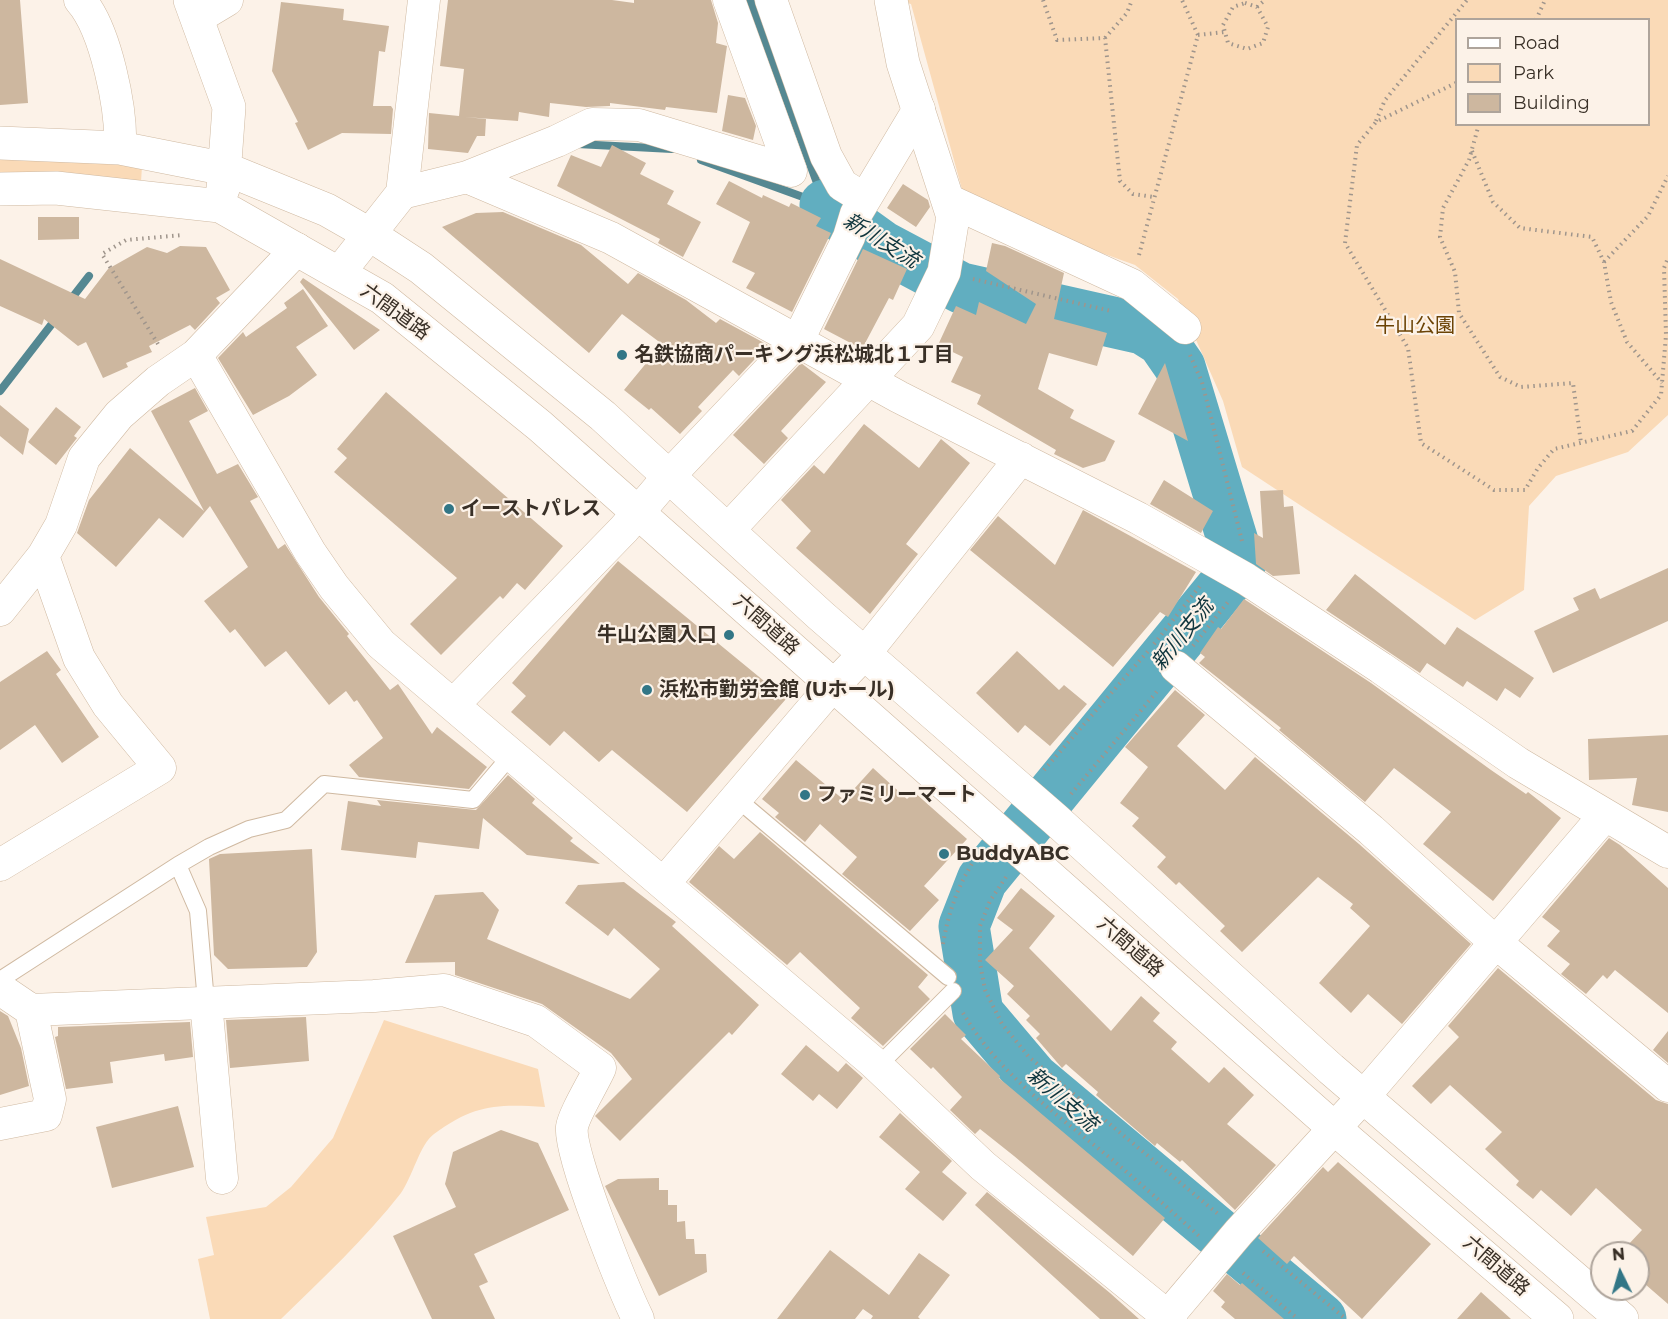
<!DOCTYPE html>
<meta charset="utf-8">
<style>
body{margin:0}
#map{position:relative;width:1668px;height:1319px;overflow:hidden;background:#fcf2e8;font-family:Montserrat,sans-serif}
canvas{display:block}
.legend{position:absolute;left:1455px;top:18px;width:195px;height:108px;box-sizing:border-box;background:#fcf2e8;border:2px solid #aea49b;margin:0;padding:8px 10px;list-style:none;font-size:18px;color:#393027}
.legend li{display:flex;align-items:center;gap:12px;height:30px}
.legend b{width:30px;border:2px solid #aea49b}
.north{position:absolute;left:1590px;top:1241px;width:60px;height:60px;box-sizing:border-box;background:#fcf2e8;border:2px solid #aea49b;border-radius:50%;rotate:355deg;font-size:16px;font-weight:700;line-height:24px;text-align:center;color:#393027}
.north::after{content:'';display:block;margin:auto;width:21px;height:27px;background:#327686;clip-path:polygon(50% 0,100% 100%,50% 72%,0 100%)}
</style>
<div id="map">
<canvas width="1668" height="1319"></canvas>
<ul class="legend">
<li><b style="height:8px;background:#fff"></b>Road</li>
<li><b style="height:16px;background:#fadab7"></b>Park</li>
<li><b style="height:16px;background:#cdb79f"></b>Building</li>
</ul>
<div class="north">N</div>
</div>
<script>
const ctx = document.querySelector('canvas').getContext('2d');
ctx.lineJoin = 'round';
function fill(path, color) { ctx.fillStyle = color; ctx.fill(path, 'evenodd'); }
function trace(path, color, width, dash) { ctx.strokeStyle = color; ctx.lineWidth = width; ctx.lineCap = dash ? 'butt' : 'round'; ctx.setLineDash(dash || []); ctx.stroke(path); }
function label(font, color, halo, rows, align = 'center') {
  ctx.font = font + ' Montserrat,"Noto Sans JP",sans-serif'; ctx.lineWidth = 4.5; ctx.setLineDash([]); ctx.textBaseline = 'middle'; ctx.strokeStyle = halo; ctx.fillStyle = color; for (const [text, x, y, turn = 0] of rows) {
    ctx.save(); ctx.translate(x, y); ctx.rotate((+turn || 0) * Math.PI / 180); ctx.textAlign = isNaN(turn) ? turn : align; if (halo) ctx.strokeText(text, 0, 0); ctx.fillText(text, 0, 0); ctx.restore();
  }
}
const green = new Path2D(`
 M891,0H1668V415L1628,452L1556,476L1529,506L1524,590L1475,620L1242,467L1223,401L1178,299L1135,265L966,204L911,4ZM1456,20H1648V124H1456Z
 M0,158L142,166L141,182L0,175Z
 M384,1020L538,1069L545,1107C497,1104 475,1104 434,1134C420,1144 412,1178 401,1193C365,1239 323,1278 281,1319H210L198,1259L214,1255L206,1217L266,1207L291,1187L333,1138Z`);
const stream = new Path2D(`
 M750,0L825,205
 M577,144L672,149
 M701,160L825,205
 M68,303L89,276
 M0,391L58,316`);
const river = new Path2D(`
 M825,205L882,246L961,288L1143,329L1162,341L1180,367L1240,565L982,880L964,926L978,1013L1033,1078L1321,1319`);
const building = new Path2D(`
 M0,0H20L28,103L0,105Z
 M448,0H612L634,3V0H711L718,23L716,43L727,46L717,113L666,107L665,110L610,103V106L586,107L550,103L549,117L519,112L518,121L465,117L486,119L485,136H477L468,153L428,149L429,113L459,116L464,69L440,66Z
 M281,2L344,9L343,20L389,26L385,52L379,51L373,106H391L393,109L391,134L342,133L308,150L295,123L298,122L272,71Z
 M728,95L745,98L756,126L753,140L722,131Z
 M612,145L646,163L640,174L674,191L667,204L701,222L683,257L658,243L660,239L557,186L571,155L601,167Z
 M729,181L762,198L763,195L789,207L791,203L821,218L816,226L831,233L792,312L746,288L755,273L732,262L750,222L716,204Z
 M903,184L928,200L930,207L916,227L887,208Z
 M503,212L581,245L628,284L638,273L686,300L716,323L720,319L768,345L739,376L733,370L698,407L702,411L680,434L651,408L649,410L624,390L662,344L622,314L589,353L442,227L476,213Z
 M38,217H79V239L38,240Z
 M992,243L1005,246L1064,273L1054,319L1107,333L1097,366L1049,353L1038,389L1074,410L1070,418L1115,441L1105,461L1083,468L1054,454L1056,450L977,404L981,395L951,382L963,357L938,345L956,306L976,315L979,302L1026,324L1036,304L986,271Z
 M180,246L206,247L230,290L216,298L220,303L195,330L190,325L149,346L152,352L126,363L128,367L103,378L86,342L78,346L44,319L42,325L0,306V259L85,299L108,269L147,247L167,253Z
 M863,249L907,269L893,300L889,298L862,349L824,329Z
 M303,278L380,330L354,350L300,282Z
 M303,289L328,326L296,347L317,375L289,396L253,415L218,358L243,332L246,337L287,308L284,303Z
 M801,363L826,382L781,431L788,438L764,464L733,435Z
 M1165,363L1188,441L1138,414Z
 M195,388L208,411L189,421L217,474L238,464L258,497L250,501L278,549L285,544L319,597L349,634L347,636L390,690L398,684L432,734L437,727L487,767L469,789L359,777L349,765L383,738L357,700L354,702L346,691L329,705L286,651L265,667L235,629L230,633L204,601L248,567L210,506L183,538L159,518L116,567L77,533L89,500L130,448L204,511L151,411Z
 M386,392L563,546L525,590L517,583L503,599L500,596L441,655L410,624L457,578L334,472L347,458L337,449Z
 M0,405L29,429L23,455L0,436Z
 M56,407L81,427L74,436L77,438L56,465L28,442Z
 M864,424L919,468L941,439L970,463L906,544L918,554L870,614L796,548L811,531L781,500L814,465L824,474Z
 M1164,480L1213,511L1201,533L1150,504Z
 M1283,490L1284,507L1293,506L1300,574L1273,576L1256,564L1254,533L1263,538L1260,491Z
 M1083,510L1196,572L1168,617L1160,612L1113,667L970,550L998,516L1055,565Z
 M618,561L786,699L687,812L612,750L599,762L564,731L550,746L511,712L526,696L512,683Z
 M1668,568V621L1553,673L1534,631L1579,610L1573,598L1595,588L1600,599Z
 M1355,574L1445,645L1457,627L1534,678L1520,698L1505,688L1497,701L1467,681L1463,687L1427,663L1420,673L1326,610Z
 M1244,599L1371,683L1491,770L1526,794L1528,792L1561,818L1493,901L1423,844L1451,812L1394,768L1365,802L1279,730L1281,728L1199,663L1205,657L1200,653L1218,627L1221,629Z
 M47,651L61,670L56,674L99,737L62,763L35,725L0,750V682Z
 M1017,651L1059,690L1064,685L1087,704L1050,746L1025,725L1018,733L976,693Z
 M1175,690L1205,715L1177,746L1225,790L1255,757L1359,844L1471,944L1402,1024L1368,994L1351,1013L1319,983L1370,926L1350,908L1353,904L1318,877L1242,952L1220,931L1225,926L1179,882L1176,885L1157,867L1166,857L1132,826L1139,818L1120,803L1148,767L1125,747Z
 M1668,735V812L1632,805L1637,778L1589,780L1588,739Z
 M796,760L844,800L873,768L907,799L914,792L967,839L924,886L939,900L910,931L842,874L857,857L820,824L805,842L775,817L779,813L762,799Z
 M508,775L535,799L532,803L573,838L570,841L600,864L527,855L483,818L479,849L418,842L416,858L341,850L348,801L381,806L377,800L476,810Z
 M760,832L928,975L918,987L930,999L883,1046L851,1018L860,1008L800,952L787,965L689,882L719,846L734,859Z
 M1609,838L1620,845L1668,888V1013L1615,970L1607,979L1603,975L1586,994L1561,974L1570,964L1547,946L1560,931L1542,917Z
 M312,849L317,952L307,967L228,969L214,955L209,859L220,854Z
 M624,882L676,922L672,926L759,1005L732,1035L729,1032L620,1141L595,1116L632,1079L611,1053L542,1004L455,975V962L405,963L435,895L483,892L499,910L487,939L630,999L660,969L614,928L608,936L565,903L578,885Z
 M1021,888L1055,916L1029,948L1111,1031L1141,996L1160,1013L1153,1021L1177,1042L1171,1049L1209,1083L1224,1067L1254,1095L1227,1124L1276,1165L1235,1210L1182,1160L1180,1162L1157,1143L1155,1146L1120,1116L1096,1095L1098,1092L1066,1064L1062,1068L1036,1038L1040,1034L1026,1020L1030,1016L1007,994L1014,986L985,960L1013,930L997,918Z
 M1498,968L1656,1100L1668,1104V1304L1638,1278L1649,1267L1638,1257V1253L1627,1246L1642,1230L1596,1188L1571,1216L1541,1190L1533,1199L1516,1185L1519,1181L1485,1149L1502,1132L1450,1085L1431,1104L1412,1086L1459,1037L1448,1026Z
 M0,1011L8,1016L21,1048L29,1086L0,1095Z
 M945,1014L966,1035L961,1039L1000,1076L999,1078L1165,1218L1133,1256L1014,1156L980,1129L975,1134L950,1110L962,1097L933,1067L931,1069L910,1049Z
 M306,1017L309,1061L230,1068L226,1020Z
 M190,1022L193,1057L165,1061L164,1054L110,1062L113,1083L66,1089L55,1037L58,1036V1027Z
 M1668,1031V1063L1653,1050Z
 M806,1045L838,1072L846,1063L863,1078L837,1109L819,1094L813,1101L781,1074Z
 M178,1106L194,1167L112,1188L96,1127Z
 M900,1113L952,1161L942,1172L967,1193L943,1221L905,1189L920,1172L879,1137Z
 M501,1130L538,1143L569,1210L474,1254L488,1282L479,1286L495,1319H432L393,1236L456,1207L445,1184L453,1152Z
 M1338,1162L1431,1244L1362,1319L1294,1256L1287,1264L1258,1238L1323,1167L1328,1172Z
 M659,1178V1190H668V1205H677V1222L685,1221L686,1239H694L695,1254H706L707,1272L659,1296L605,1186L618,1179Z
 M987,1192L1110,1293L1139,1319H1100L975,1205Z
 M830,1250L889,1295L919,1253L950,1275L918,1317L920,1319H871L873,1316L863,1309L855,1319H777Z
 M1227,1274L1240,1285L1242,1283L1284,1319H1235L1221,1307L1225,1302L1213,1291Z
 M1481,1292L1511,1319H1457Z`);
const path = new Path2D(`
 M1043,0L1057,40L1105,38L1120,181L1133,194L1154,197
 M1245,3L1257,7L1268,27L1263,43L1247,49L1228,43L1223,25L1233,7Z
 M1257,7L1265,0
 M1536,20L1545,0
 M1198,35L1225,32
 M1105,38L1127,13L1132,0
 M1456,83L1376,122L1357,145L1345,243L1408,348L1421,443L1494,490H1525L1538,468L1554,449L1632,431L1661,395L1666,335L1664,268L1668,258
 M1376,121L1385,100L1467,0
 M1479,124L1469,160L1443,208L1440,237L1455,272L1459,313L1500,377L1521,387L1573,383L1581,443
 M1472,151L1493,202L1520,228L1592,237L1604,262L1611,302L1627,342L1662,383
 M1139,255L1198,35L1182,0
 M1604,262L1648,216L1668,176
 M973,279L1111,311
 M158,344L102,254L126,240L183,235
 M1190,355L1202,382L1242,541
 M1154,644L1200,586
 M1193,646L1228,602
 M1044,770L1149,650
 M1071,794L1159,689
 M1006,877L990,901L980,926V963L985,990L1002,1024L1029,1057L1218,1214
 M943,944C949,909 959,883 978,854
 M963,1013C999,1074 1055,1113 1109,1157C1139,1182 1169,1209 1199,1236
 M1263,1251L1346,1319
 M1243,1273L1298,1319`);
const lane = new Path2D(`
 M736,798L948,977
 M0,980L178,865
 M206,1002L198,911L178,865L209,847L249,829L286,820L324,784L473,800L513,753
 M878,1066L953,991`);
const street = new Path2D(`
 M80,0C106,29 122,110 120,148
 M771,0L826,156L842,185L865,199
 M197,18L227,0
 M467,177L557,141L592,124L639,125L791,171L729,0
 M402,193L467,177L611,238L899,397L1138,518L1246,579L1381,668L1518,763L1668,852
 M948,200L1132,285L1185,328
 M339,273L402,193L424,0
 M196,355L310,552L334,587L381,644L873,1062L983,1166L1171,1319
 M0,610L43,556L61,525L84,458L119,415L158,381L196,355L297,249
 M1176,667L1371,830L1494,941L1668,1086
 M454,704L624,529L670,475L798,340L849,237L856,214L919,109
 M0,865L160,768L108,705L79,658L43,556
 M664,883L820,700L866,652L1021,458
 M0,989L31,1010L374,996L444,990L536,1021L600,1068C594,1082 574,1114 572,1127C568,1153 624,1290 638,1319
 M206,1002L222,1178
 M0,1124L46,1115L50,1099L31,1010
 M1168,1316L1239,1232L1364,1096L1605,815`);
const secondary = new Path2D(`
 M190,0L229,107L223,189
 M0,143L120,148L226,169L327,210L369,234L421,268L603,416L820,615L1055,819L1331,1069L1622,1319
 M0,189L56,188L220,206L382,298L540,426L1334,1128L1557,1319
 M728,530L918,326L944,272L953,217L903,63L891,0`);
const markers = [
 [622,355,6,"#327686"],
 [449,509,6,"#327686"],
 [729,635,6,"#327686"],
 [647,690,6,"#327686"],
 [805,795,6,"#327686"],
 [944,854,6,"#327686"]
];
const streetNames = [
 ["六間道路",395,312,36],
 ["六間道路",766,625,42],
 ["六間道路",1130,947,41],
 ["六間道路",1496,1266,41]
];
const parkNames = [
 ["牛山公園",1415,326]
];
const poiNames = [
 ["名鉄協商パーキング浜松城北１丁目",634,355],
 ["イーストパレス",461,509],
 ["牛山公園入口",717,635,"right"],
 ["浜松市勤労会館 (Uホール)",659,690],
 ["ファミリーマート",817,795],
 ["BuddyABC",956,854]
];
const waterNames = [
 ["新川支流",881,241,32],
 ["新川支流",1183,635,-51],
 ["新川支流",1062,1100,41]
];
fill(green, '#fadab7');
trace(stream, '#558892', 8);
trace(river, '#61aec0', 51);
fill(building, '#cdb79f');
trace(lane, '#cfb9a1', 18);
trace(street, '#cfb9a1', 33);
trace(secondary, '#cfb9a1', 34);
trace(path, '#9f958c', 4, [1.5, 4.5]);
trace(lane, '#fff', 16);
trace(street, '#fff', 32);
trace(secondary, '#fff', 33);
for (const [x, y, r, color] of markers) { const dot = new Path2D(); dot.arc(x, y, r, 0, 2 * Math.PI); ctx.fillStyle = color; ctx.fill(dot); trace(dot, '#fcf2e8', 2); }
label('20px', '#393027', '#fcf2e8', streetNames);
label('20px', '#6b4305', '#fcf2e8', parkNames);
label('bold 20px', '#393027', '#fcf2e8', poiNames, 'left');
label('italic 21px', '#0f353d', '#fcf2e8', waterNames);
</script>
